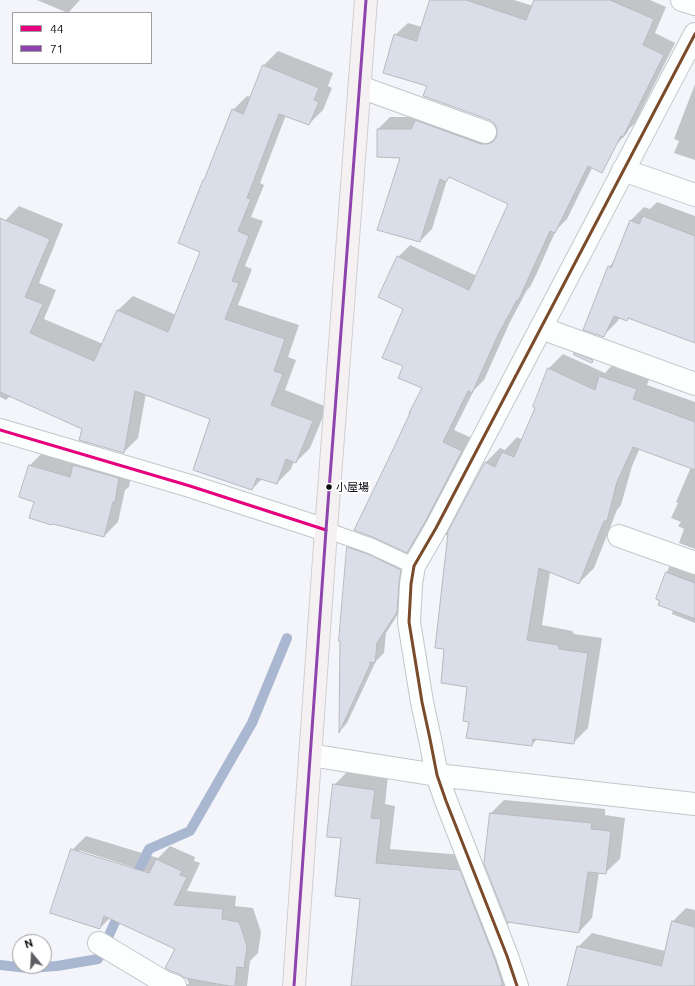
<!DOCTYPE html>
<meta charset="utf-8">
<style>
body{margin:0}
#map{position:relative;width:695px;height:986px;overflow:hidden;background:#f4f5fa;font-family:Ubuntu,sans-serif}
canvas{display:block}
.legend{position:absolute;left:12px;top:12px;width:140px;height:52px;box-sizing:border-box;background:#fff;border:1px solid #9d9ea0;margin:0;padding:5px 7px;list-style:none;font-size:12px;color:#0b0d12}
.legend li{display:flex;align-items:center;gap:8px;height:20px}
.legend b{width:20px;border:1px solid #9d9ea0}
.north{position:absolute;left:12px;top:934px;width:40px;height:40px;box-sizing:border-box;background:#fff;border:1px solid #9d9ea0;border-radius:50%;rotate:342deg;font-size:11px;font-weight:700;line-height:16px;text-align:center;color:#0b0d12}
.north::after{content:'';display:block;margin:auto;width:14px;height:18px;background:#5d5e63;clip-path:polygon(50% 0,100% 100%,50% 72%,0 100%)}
</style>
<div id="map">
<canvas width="695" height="986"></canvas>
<ul class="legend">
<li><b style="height:5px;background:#e5007d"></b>44</li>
<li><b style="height:5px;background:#8e44ad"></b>71</li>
</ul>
<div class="north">N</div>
</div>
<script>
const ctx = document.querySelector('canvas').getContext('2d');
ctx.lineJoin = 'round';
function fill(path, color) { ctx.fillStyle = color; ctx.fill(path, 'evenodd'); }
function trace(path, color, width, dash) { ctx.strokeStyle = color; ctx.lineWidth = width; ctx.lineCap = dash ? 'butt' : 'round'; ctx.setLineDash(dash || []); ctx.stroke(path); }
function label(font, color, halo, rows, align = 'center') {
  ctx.font = font + ' Ubuntu,"Noto Sans JP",sans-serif'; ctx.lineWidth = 4; ctx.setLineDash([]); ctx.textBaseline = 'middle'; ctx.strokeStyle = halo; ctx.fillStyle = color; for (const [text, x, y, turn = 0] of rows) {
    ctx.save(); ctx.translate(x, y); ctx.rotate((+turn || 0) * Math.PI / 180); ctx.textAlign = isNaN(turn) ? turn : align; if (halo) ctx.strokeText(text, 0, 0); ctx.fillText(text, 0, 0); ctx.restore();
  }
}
const shadow = new Path2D(`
 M37,0H80L68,13Z
 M431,0H514L533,6L535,0H650L666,7L655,33L675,43L635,123L629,129L627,133L615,146L558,156L592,168L567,219L556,230L536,275L530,287L527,290L510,322L484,380L474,390L454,430L474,439L419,539L407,552L423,387L404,366V308L398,257L410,245L477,276L510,204L451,176L447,180L432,229L420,241L401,157L378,129L390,117H419L498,132L496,124L490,119L428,85L395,35L408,23L422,27Z
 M278,51L333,73L328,86L332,88L323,110L309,124L286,115L260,183L264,185L251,217L263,221L245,266L252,269L238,305L299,325L288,357L296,360L285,390L327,407L310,448L296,462L294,461L291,469L277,483L262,479L252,489L212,418L146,393L138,438L124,452L84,428L10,396L6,400L0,397V233L5,221L19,206L63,224L39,283L56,290L44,319L103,344L118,310L133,296L176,315L202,251L233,110L247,96L251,97L264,65Z
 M695,84V160L674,153L679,141L674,139Z
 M657,202L695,216V342L629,318L626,320L620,317L617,322L603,336L609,267L615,260L630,221L644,207L650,209Z
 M563,354L605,373L615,362L651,374L647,385L695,402V549L679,543L684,529L678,526L681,522L671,518L678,503L676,502L691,467L640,448L632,466L621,505L617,510L594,568L579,583L550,572L542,625L572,631L574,634L602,638L588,728L573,743L538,738L532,745L470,721L468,686L485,463L500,448L505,450L517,437L523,440L536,407L548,369Z
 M44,451L133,464L129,487L125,490L118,522L104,536L35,501L20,497L30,465Z
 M357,539L409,561L405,603L386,633L384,653L376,661L347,723L340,731L348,548Z
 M684,552L695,556V623L672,614L673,610L661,600L657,599L669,567Z
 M348,771L388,776L385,804L395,806L390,849L474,856L510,986H352L361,898L342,837L334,785Z
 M504,800L605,809V815L625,818L620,859L606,872H599L592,918L579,932L509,922L508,923L485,864L491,813Z
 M86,836L158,858L170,846L195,857L194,861L200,863L187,891L236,896L235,906L253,908L261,932L258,953L250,961L247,986H164L189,984L176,949L110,918L100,928L72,850ZM79,850L154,874L153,876L79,852Z
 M686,908L695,910V986H568L578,947L592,933L665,951L672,922Z`);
const stream = new Path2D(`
 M133,882L149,849L190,831L252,723L287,638
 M0,965L28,968L57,966L98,959L121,909`);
const building = new Path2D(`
 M430,0H466L526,20L534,0H610L654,19L643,45L664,55L623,137L621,136L602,173L588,166L555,233L550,231L524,288L518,301L517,300L498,335L472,393L468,391L443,442L462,451L425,522L407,553L375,538L354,530L389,458L410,413H409L422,388L398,378L403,366L382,358L403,309L378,297L397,256L469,290L508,204L449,177L446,182L440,179L420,242L377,230L400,158L377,157V129H411L415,120L481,144H487L493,142L497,136V130L495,124L490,120L423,96L427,86L383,73L394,34L416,41Z
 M263,65L319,88L314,100L319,102L309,125L279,114L247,198L251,199L238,231L249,236L232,281L239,283L225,319L285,339L274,371L283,374L271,405L313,421L296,463L286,459L277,484L257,478L252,490L193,470L210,419L135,391L124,453L79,440L82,429L0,392V218L50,239L25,297L43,304L30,333L94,361L117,310L168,332L200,252L178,243L203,180H204L232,109L243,114Z
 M643,216L695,236V343L628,318L627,321L614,316L604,337L583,330L608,266L611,268L630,220L639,224Z
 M574,353L593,360L592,363L574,355Z
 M548,368L595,390L599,376L637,389L633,399L695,422V470L633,447L617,482L607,521H604L579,584L539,568L527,640L558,645L559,649L588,653L574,744L533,739L532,746L466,738L469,722L463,721L467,687L441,683L444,649L435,648L448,533L446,535L485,462L495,467L502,452L514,457L535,408L533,407Z
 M29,465L70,477L73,465L119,478L115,502H113L104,537L53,524L52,525L29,518L34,502L19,497Z
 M347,547L368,554L401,570L399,583L397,612L377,643L375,663L370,662V665L339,733L340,641H339Z
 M666,572L695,583V619L658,605L660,601L656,599Z
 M333,784L375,790L371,818L381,819L376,863L460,870L495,960L502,982V986H351L360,899L335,896L341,838L327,837Z
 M490,813L592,823L591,829L611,831L606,874L588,872L579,933L508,922V924L484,864Z
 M71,849L149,873L156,859L182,871L180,875L187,877L174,905L223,909L222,919L239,922L247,946L244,968L237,967L235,986H229L185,978L179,974L169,970L165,968L175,949L104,916L100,929L50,913Z
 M672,921L695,927V986H567L577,946L661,966Z`);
const service = new Path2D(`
 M326,530L371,546L414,566`);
const minor = new Path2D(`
 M682,0L695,4
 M360,87L485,132
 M623,170L695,195
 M541,328L695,384
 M0,430L190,486L326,530
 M619,536L695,563
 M99,943L164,982L175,986
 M517,986L507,956L446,801L437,775L430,739L422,702L409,622L411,584L414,566L436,528L695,34`);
const tertiary = new Path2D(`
 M310,755L437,775L695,804`);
const primary = new Path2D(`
 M294,986L326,530L366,0`);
const bus1 = new Path2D(`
 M0,430L190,486L326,530`);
const bus2 = new Path2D(`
 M294,986L326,530L366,0`);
const bus3 = new Path2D(`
 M517,986L507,956L446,801L437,775L430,739L422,702L409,622L411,584L414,566L436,528L695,34`);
const markers = [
 [329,487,3.5,"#0b0d12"]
];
const busNames = [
 ["小屋場",336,487]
];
fill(shadow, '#0003');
trace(stream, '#aab7d1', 10);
fill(building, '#dadee8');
trace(building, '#b8b9be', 1);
trace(service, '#c4c6cb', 17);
trace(minor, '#c4c6cb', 24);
trace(tertiary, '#c4c6cb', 24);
trace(primary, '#cfcfd3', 24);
trace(service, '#fdfefe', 15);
trace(minor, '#fdfefe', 22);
trace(tertiary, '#fdfefe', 22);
trace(primary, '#f5f1f2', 22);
trace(bus1, '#e5007d', 3);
trace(bus2, '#8e44ad', 3);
trace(bus3, '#7a4b2a', 3);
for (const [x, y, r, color] of markers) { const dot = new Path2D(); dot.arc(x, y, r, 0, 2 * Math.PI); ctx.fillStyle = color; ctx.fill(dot); trace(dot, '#fff', 1.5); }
label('11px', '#0b0d12', '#fff', busNames, 'left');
</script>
